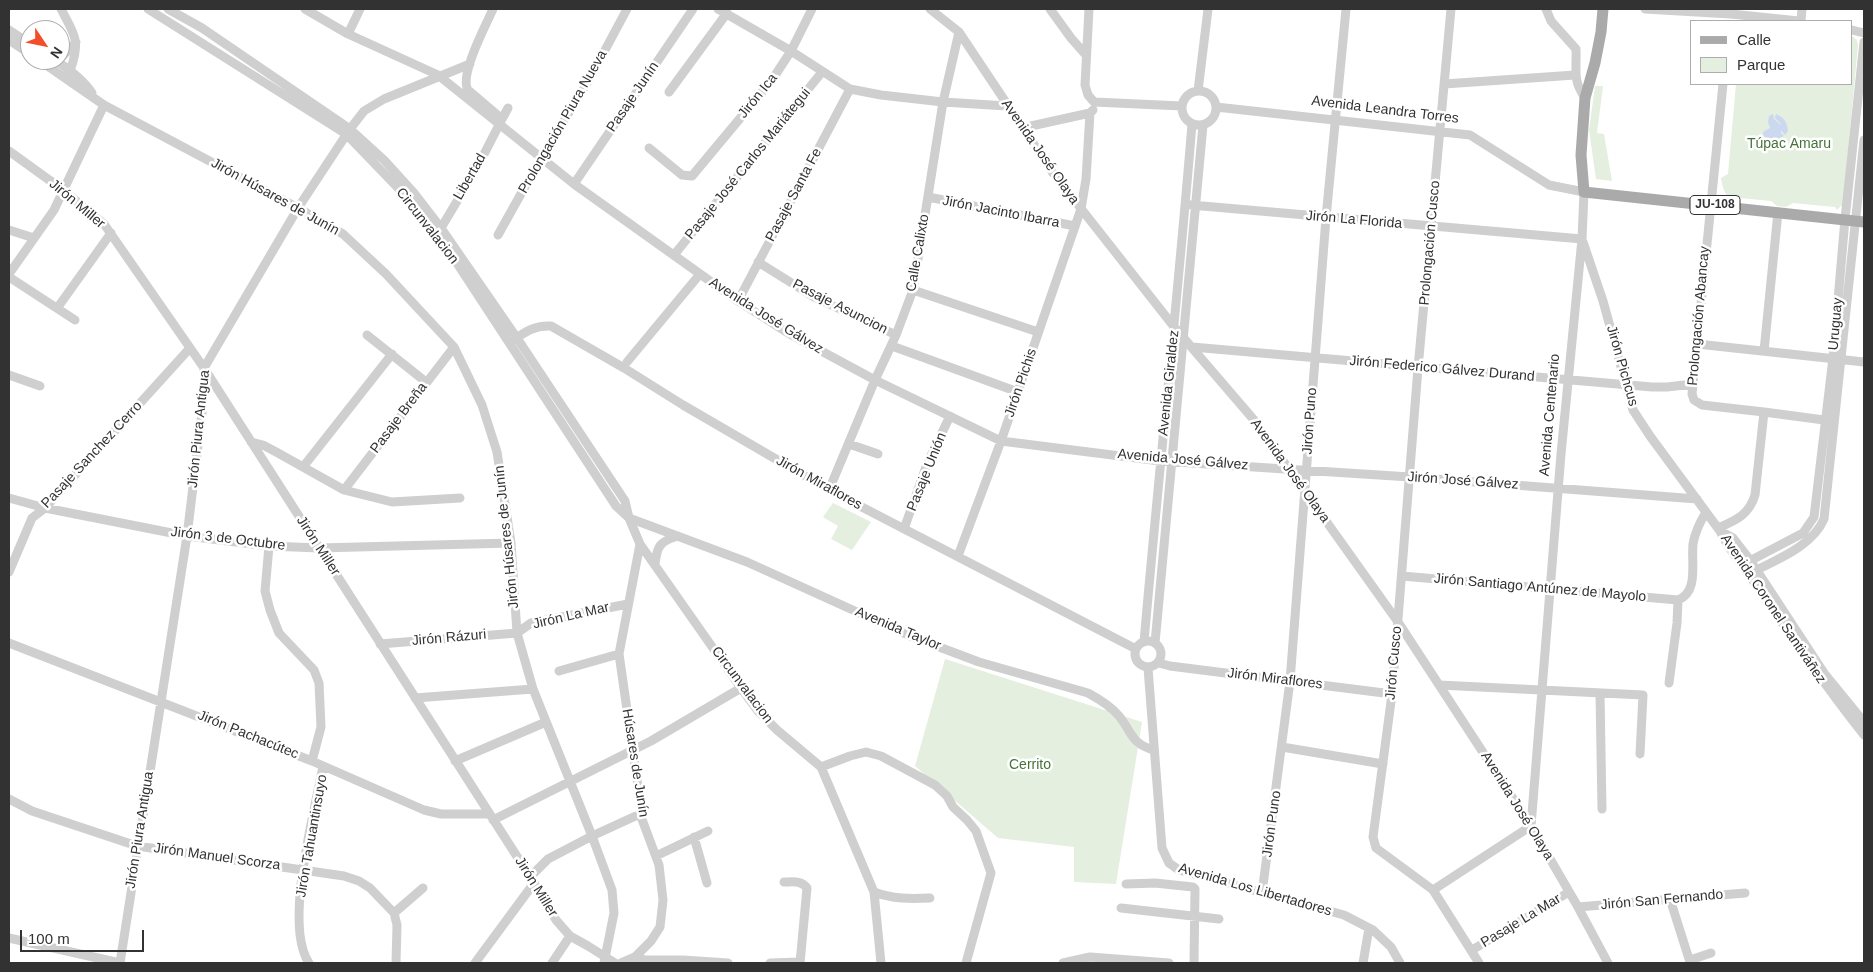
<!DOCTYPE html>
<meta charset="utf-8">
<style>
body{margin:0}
#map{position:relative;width:1873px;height:972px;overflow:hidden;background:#fff;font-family:Helvetica,sans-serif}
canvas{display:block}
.frame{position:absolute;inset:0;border:10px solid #323232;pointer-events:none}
.legend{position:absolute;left:1690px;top:20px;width:162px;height:65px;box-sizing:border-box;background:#fff;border:1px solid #adadad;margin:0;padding:6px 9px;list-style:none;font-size:15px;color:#323232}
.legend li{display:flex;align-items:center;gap:10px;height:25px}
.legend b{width:25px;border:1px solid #adadad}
.north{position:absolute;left:20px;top:20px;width:50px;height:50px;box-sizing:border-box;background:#fff;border:1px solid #adadad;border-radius:50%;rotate:124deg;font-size:14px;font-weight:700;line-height:20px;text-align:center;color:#323232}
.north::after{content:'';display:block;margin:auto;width:18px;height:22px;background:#f24e2a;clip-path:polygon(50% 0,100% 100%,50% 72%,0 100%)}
.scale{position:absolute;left:20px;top:930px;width:124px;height:22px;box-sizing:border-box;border:2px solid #323232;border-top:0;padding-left:6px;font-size:15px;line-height:18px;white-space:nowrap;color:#323232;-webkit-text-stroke:4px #fff;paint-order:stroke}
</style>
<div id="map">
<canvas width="1873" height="972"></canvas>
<div class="frame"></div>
<ul class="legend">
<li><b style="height:6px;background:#aaa"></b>Calle</li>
<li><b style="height:14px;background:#e4efdf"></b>Parque</li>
</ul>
<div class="north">N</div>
<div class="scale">100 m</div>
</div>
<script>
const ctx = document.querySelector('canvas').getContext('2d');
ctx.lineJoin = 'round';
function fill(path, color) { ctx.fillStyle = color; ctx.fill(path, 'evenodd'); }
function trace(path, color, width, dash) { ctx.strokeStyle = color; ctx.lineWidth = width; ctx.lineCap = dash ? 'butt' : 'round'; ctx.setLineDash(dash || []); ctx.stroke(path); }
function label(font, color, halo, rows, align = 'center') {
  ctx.font = font + ' Helvetica,sans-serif'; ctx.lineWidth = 5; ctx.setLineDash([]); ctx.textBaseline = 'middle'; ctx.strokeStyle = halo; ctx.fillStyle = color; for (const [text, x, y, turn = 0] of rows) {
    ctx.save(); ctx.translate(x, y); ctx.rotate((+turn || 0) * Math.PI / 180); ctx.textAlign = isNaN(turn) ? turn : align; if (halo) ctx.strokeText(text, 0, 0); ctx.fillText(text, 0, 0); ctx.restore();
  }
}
const green = new Path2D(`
 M1852,36L1857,40L1858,45L1843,204L1837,210L1835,207L1793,203L1786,207L1777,206L1771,201L1740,198L1738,202C1725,198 1723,190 1721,178L1728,174L1736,84H1852Z
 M1595,86H1603L1597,133L1604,134L1612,181L1596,179L1589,130Z
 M833,503L871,522L852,550L831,539L838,526L823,517Z
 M945,659L1142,722L1116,884L1074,882V847L998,838L915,766Z`);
const water = new Path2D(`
 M1773,114L1774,119L1781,125V133L1784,136L1772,141L1763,136V132L1770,128L1768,122L1769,116Z
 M1776,114C1784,117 1787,122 1788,131L1785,135L1781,130V124L1775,118Z`);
const minor = new Path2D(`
 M61,9C75,36 81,40 70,71
 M148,9L346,134L398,188L453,257L616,506L629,518L747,562L910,636L979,662L1088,693C1099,699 1111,706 1119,716C1132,732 1131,744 1154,750
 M168,9L202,28L350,129L384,160L414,193L441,228L517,338L625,501L629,518L640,544L741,688L758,711L777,730L821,767L874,892L881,963
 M305,9L348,34L438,75L574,184L738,301L788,333L875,380L1001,441L1160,461L1410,477L1697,499
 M718,9L791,51L850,89L881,95L943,102L1007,106
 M930,9L959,32L1053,173L1175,328L1254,420L1398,622L1531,826L1578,907L1608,963
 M1050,9L1071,38L1086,55
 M1089,9L1085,85L1088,95L1094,102
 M1451,9L1418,368L1392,694L1373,837L1376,848L1433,890L1479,963
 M1546,9L1551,21L1576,49C1577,70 1572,79 1585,98
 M1645,9L1731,14L1799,21
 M1801,21L1802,9
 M9,30L30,44
 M1852,30L1864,33
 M348,34L360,9
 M9,40L30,54
 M60,59L76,42
 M39,60L104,105L298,208L343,234L386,274L454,347L482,405L497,452L511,543L517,633L533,689L592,836L612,890L614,913L604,963
 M55,60C69,69 83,79 92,93
 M1444,84L1575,75
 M1182 108a17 17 0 1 1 34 0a17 17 0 1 1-34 0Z
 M1198,91L1208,9
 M669,92L727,13
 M1094,102L1182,106
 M1216,107L1470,135L1549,185L1584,192L1582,239L1561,454L1531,826L1433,890
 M502,119L508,108
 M1022,128L1090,113L1093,110
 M649,148L682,175L692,176L772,80L791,51L812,9
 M9,151L63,190L104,224L204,368L534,883L556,920L570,936L588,946L615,963
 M574,184L693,9
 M928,197L1075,226
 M1191,205L1582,239
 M441,228L478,166L502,119L468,90C459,75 486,25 493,9
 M9,230L34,238
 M498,235L541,158L589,80L627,9
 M1583,242L1603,301L1633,410L1650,436L1720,531C1729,551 1744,567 1756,585C1791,636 1826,687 1864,735
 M674,255L822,72
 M758,262L814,297L896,335
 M9,274L54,210L104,105
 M9,277L75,320
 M913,290L1038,332
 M738,301L850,89
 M58,307L111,233
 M367,335L426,382
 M512,341C525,332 535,325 551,326L624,368L683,405L829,490L1136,649
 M1697,344L1864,362
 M892,346L1018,392
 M1192,347L1652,387H1667L1693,384
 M1764,351L1778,212
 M627,362L700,274
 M9,375L40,386
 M1764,412L1824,420
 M251,442L263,445L278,453L344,490L392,502L460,498
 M849,444L878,454
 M303,467L392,354
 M344,490L454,347
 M829,490L875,380L896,335L913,290L943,102L959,32
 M9,498L45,508L187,536L269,546L319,548L511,543
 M1718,528C1736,520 1749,515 1755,495L1764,412L1702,405L1694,400L1692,394L1723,84
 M904,529L927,464L950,416
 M1720,531L1733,538L1750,560L1824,673L1864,722
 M269,546L265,591L270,610L279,633L314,670L319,683L321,727L312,761
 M958,556L1001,441L1081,209L1086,179L1090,113
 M655,564C657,546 660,541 678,536
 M1742,565L1803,533L1814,517L1833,358L1845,219L1864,42
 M9,572L32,518L45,508L190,348
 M1749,574C1775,560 1812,547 1824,519L1864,140
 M1402,576L1678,600C1699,592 1691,563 1693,544C1695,532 1700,522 1706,512
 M1135 654a13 13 0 1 1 26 0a13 13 0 1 1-26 0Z
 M1144,642C1159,469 1178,297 1192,124
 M9,643L312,761L424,810L441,814H489
 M1155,643L1203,125
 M380,644L517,633L531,623L628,604
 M1159,663L1170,666L1392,694
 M1148,668L1162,848L1169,863L1179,870L1344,915L1373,930L1391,947L1400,963
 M559,671L619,654
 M1669,683L1677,623L1678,600
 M1439,685L1643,695L1640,754
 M1600,693L1602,809
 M415,698L533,689
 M1282,747L1383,764
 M455,761L546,722
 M821,767L850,756L866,752L881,756L935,785L947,796L953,807L967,820L976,831L991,873L966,963
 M9,799L32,811L137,846L344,876L359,881L370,888L394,913L397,925L396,963
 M493,820L651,741L741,688
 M694,837L707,883
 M656,856L708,831
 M530,877L548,859L592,836L640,814
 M784,882C793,882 801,880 807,888L800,963
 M1126,884L1155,883L1193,887L1195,889L1194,963
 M874,892C893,899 910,899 930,898
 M1262,893L1290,681L1326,218L1346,9
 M1670,899L1689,959H1693L1711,953
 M1578,907L1745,893
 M1121,908L1219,919
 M394,913L423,888
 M9,938L120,963
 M1472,950L1569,892
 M635,957L645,960H683L728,963
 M120,963L187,536L202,413L204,368L298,208L350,129L364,111L384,99L470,64
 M309,963C283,925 315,811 323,766
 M475,963L534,883
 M552,963L570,936
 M621,963L635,957L651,941L660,927L663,900L659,865L640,814L641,807L619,654L640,544
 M770,963L800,962
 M1063,963L1090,957L1169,963
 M1363,963L1369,928`);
const major = new Path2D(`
 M1603,9L1601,32L1595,63L1585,98L1581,155L1584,192L1864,222`);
const shields = [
 [1715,205,50]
];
const shieldNames = [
 ["JU-108",1715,205]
];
const streetNames = [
 ["Jirón Ica",758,96,-51],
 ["Pasaje Junín",633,97,-56],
 ["Avenida Leandra Torres",1385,110,7],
 ["Prolongación Piura Nueva",563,122,-60],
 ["Avenida José Olaya",1040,152,55],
 ["Pasaje José Carlos Mariátegui",748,164,-51],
 ["Libertad",470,177,-60],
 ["Pasaje Santa Fe",794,195,-62],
 ["Jirón Húsares de Junín",275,197,29],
 ["Jirón Miller",77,204,40],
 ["Jirón Jacinto Ibarra",1001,212,11],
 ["Jirón La Florida",1354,220,5],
 ["Circunvalacion",427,226,52],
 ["Prolongación Cusco",1430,243,-85],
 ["Calle Calixto",918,253,-80],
 ["Pasaje Asuncion",840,307,27],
 ["Avenida José Gálvez",766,316,32],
 ["Prolongación Abancay",1699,316,-85],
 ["Uruguay",1836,324,-85],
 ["Jirón Pichcus",1622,366,74],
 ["Jirón Federico Gálvez Durand",1442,369,5],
 ["Jirón Pichis",1021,383,-71],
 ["Avenida Giraldez",1169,383,-84],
 ["Avenida Centenario",1550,415,-85],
 ["Pasaje Breña",399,418,-53],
 ["Jirón Puno",1310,421,-86],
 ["Jirón Piura Antigua",199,429,-84],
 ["Pasaje Sanchez Cerro",92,455,-47],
 ["Avenida José Gálvez",1183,460,5],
 ["Avenida José Olaya",1290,471,54],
 ["Pasaje Unión",927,472,-68],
 ["Jirón José Gálvez",1463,481,4],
 ["Jirón Miraflores",819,483,29],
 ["Jirón Húsares de Junín",507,537,-96],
 ["Jirón 3 de Octubre",228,539,7],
 ["Jirón Miller",318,546,57],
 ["Jirón Santiago Antúnez de Mayolo",1540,588,5],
 ["Avenida Coronel Santiváñez",1773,609,56],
 ["Jirón La Mar",571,616,-13],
 ["Avenida Taylor",898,629,23],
 ["Jirón Rázuri",449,638,-5],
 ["Jirón Cusco",1394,663,-85],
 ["Jirón Miraflores",1275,679,7],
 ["Circunvalacion",742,685,53],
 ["Jirón Pachacútec",248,735,22],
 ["Húsares de Junín",635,763,81],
 ["Avenida José Olaya",1517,806,58],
 ["Jirón Puno",1272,824,-82],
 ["Jirón Piura Antigua",140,830,-81],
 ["Jirón Tahuantinsuyo",312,836,-80],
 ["Jirón Manuel Scorza",217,857,8],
 ["Jirón Miller",536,887,58],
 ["Avenida Los Libertadores",1255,890,16],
 ["Jirón San Fernando",1662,900,-5],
 ["Pasaje La Mar",1521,921,-31]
];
const parkNames = [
 ["Túpac Amaru",1789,144],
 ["Cerrito",1030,765]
];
fill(green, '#e4efdf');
fill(water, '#cbd8f0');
trace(minor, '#cfcfcf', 9);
trace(major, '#aaa', 11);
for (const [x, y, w] of shields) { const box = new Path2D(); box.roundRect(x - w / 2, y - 9.5, w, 19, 4); ctx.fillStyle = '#fff'; ctx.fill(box); trace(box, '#323232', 1); }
label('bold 12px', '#323232', null, shieldNames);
label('14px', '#323232', '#fff', streetNames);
label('14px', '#46723a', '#fff', parkNames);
</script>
